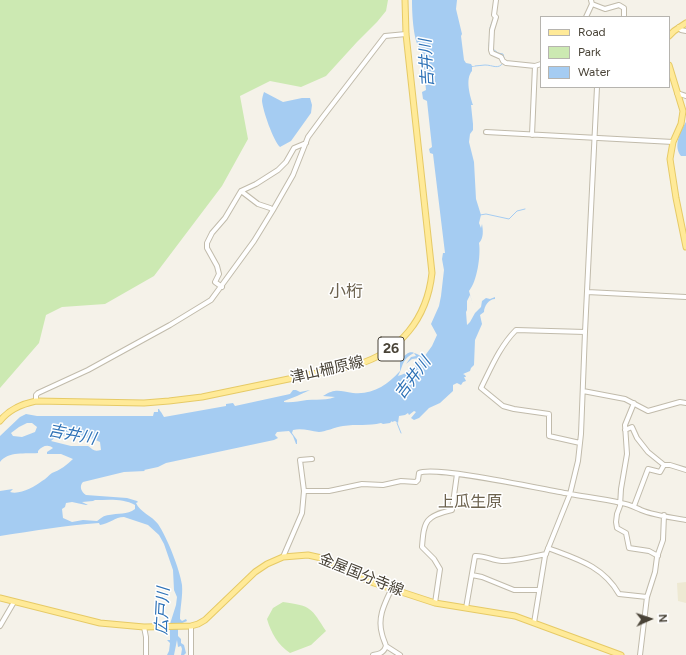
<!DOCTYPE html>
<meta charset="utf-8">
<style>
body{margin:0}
#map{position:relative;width:686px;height:655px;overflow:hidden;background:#f5f2e9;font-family:Figtree,sans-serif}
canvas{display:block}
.legend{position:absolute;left:540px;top:16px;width:130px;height:72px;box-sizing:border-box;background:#fff;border:1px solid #b6b4af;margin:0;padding:5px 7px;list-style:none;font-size:12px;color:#494337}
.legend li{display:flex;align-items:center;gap:8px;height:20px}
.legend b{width:20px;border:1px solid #b6b4af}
.north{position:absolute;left:630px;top:599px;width:40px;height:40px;-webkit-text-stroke:3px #fff;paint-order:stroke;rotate:87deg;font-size:11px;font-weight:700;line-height:16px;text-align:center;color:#494337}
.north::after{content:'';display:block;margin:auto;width:14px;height:18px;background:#494337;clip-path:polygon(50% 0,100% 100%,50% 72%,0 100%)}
</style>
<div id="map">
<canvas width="686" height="655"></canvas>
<ul class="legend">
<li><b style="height:5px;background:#ffea98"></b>Road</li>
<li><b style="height:11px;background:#cce9b2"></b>Park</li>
<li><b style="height:11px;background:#a5ccf2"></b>Water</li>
</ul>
<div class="north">N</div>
</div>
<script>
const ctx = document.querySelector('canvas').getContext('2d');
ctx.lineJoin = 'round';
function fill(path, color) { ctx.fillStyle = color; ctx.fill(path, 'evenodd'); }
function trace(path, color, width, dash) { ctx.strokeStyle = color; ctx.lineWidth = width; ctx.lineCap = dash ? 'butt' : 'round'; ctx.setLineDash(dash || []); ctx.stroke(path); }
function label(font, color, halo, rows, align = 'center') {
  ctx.font = font + ' Figtree,"Noto Sans JP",sans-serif'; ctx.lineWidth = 3; ctx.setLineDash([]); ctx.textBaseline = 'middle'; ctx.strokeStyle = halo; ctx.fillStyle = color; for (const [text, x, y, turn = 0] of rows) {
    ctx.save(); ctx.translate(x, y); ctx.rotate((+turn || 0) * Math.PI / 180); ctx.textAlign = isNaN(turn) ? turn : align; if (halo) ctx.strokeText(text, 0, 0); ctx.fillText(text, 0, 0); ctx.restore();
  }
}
const education = new Path2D(`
 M686,582V603L678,601L677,583Z`);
const green = new Path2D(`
 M0,0H388L386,11L377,22L357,42L326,76L301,87L270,81L240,96L248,139L222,186L154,276L105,304L62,307L46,315L39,343L0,388Z
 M283,602C312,606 311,608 326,631L311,645L290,653C278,645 271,633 267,619L273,608Z`);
const water = new Path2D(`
 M412,0H457L456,9L462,34L461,36L464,60L466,63L471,64L472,66H476L472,67V71C465,79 470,96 473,105H471L473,124V130L470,134L469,142L474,162L476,199L481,215L479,223L481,228L482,224C483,230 484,238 479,243C481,255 477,282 469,291L473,305L470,295L467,301V310L466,312L467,325L470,322L475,313L481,307L482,301L486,298L490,299L495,297V299C489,299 484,306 484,312L480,315L482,324L475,340L474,365L471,368L470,371L463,374L465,375L466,377H464L466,381L463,382L461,385L457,383L453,385V391L440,403L429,408L419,418L414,420L411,418L416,412L414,411L409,415L408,413L405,415L399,416L398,423L395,421L392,422V421L390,423L383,424L381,423C369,426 356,424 343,426C336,427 324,432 319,432C310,431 302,428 293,430L292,433L297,440V444H296L293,436L289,431L277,432L275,435L278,438L274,440L166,463L158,467L144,470L145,471L124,472L83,482C79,486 81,492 86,495L127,498L137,501L138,502L136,503C140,512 152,516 158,524C167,537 180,570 182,585C183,596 180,608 180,619L182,621L186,619L187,621L180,624L178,629V636L181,639V643L184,645L186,653L184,655H181L182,649L181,646L178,647L177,640L174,655H167L169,651L170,643L167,640H170V624L176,605L177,597L174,590L173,570L164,544L159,535L148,525L124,517C115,517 109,524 100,525L99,523C66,525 33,531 0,536V491L13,489L10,492C20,495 34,487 42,481C46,479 49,475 52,473C60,470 67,465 73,459L61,454H47V452L53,448C48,444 42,446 38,451V453C26,454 8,451 0,462V436L20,417L26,414L37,416H153L154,412H158V409H159L160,411L161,412L164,417L226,406V404L233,403L235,406L290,394L293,390H296L300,392L310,390C301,394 293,398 284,401V402C292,403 299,401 307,400C317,399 326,401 335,397L323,396C335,388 340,391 353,393C373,395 387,385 400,371V361C411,347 412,353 424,357L432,346L437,335L431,324L439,306L441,296L444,270L442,259L443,253H445L433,154L430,153L429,149L432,147L427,101L423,99L422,92L426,90L422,51C413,45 412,12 412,0ZM414,353L416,356L411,357L406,364L412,359L420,358C417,367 408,373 398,376C404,365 401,360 414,353ZM27,423H32L37,427L35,432L22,437L13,436L11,433L19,427ZM57,436C68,435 90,436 100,442L101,450C93,452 93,449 88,446H71L51,441ZM95,500C108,500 123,498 135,505V509C127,515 118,513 109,515C104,515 100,519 97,521L83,520L72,522L63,518L62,509L65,507L66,503L72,502L86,505H88L82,502L93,501Z
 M264,92L283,102L302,98H310L312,105L311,113L291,141L280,147C273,140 263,111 262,101C262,98 263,95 264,92Z
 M686,122V156H681C673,147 680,131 686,122Z`);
const stream = new Path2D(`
 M490,28L492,22
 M489,46L490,37
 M493,49L498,53L503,54L504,58
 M475,66C478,66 482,65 485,65C493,65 498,70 503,63
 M480,215L486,214L509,219L517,211L525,209
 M397,423L401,433`);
const minor = new Path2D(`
 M496,0L494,15L496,17L492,30L491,50L492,53L501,57L503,61L506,63L535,66L541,64
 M592,4L605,9L619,5L624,8V17
 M586,17L592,4L591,0
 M679,27L681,30L686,31
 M677,93L686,96
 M486,132L673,142
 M532,135L535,66
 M241,191L258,204L270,208L273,210
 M222,287L215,282L219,274L217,266L207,248V243L212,233L225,218L241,191L256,184L278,170L286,162L294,148L306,143
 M587,292L686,297
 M583,391L625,399L648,411L680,402L686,403
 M36,401V395L38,393L88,370L170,325L211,300L254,241L273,210L293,175L308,137L322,118L385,36L406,34
 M634,403L625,425L627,454L621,489L620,506L617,514L616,522L617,528L626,533L629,548L649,551L658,556
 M625,430L632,427L637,438L648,452L664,465H670L686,470
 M580,443L549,436V414L514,409L503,406L481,388C491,368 500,346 516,330L585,332
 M304,491L300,460L312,459
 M634,506L648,469L660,472L664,465
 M548,548C577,559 603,566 619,594L647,597
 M283,557L302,513L304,491H329L362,484L383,485L401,481L416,482L418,480L419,473C434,465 546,490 570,494C587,497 604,499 621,503C629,504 634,507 641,510C652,515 674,518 686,520
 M472,575L482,577L514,590H539
 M392,588C385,603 377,617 382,634C383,639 385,642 386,646L400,655
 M435,603L440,569L434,559L422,547C424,521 425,516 452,510L457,474
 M466,608L475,556C484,555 493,561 502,561C516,561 532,557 546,554
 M534,623L545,556L570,494L578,461L581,434L585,332L597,87
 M0,626L14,602
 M144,627L146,637V655
 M191,655V626
 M373,655C379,654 384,653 386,646
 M640,655L647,597L655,572L657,557L663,540L664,515`);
const major = new Path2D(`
 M669,36L674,31L686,23
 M669,65L683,111L681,124L673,142L670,159L676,198L686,247
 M0,421C9,409 22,404 36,401L144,403L169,401L202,397L356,365C400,352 427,319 432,273L406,34L405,0
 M0,598L100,623L144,627L191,626L198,624L205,620L255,572L267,564L283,557L308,555L326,559L358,576L374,583L435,603L515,616L621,655`);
const shields = [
 [391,349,26]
];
const shieldNames = [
 ["26",391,349]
];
const streetNames = [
 ["津山柵原線",327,370,-13],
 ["金屋国分寺線",361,575,22]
];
const waterNames = [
 ["吉井川",427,63,-93],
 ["吉井川",413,378,-53],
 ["吉井川",72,435,11],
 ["広戸川",163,611,-87]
];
const neighbourhoodNames = [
 ["上瓜生原",470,502]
];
const quarterNames = [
 ["小桁",346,292]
];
fill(education, '#eee9d3');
fill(green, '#cce9b2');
fill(water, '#a5ccf2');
trace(stream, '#a5ccf2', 1);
trace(minor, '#c1bbab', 6);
trace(major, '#e6ca66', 7);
trace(minor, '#fff', 4);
trace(major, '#ffea98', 5);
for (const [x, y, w] of shields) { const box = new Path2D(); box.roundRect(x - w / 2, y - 12, w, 24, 3); ctx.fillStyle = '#fff'; ctx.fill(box); trace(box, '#494337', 1); }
label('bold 14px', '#494337', null, shieldNames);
label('15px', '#494337', '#fff', streetNames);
label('italic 16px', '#2e72b7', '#fff', waterNames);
label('16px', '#6c624e', '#fff', neighbourhoodNames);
label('17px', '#6c624e', '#fff', quarterNames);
</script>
